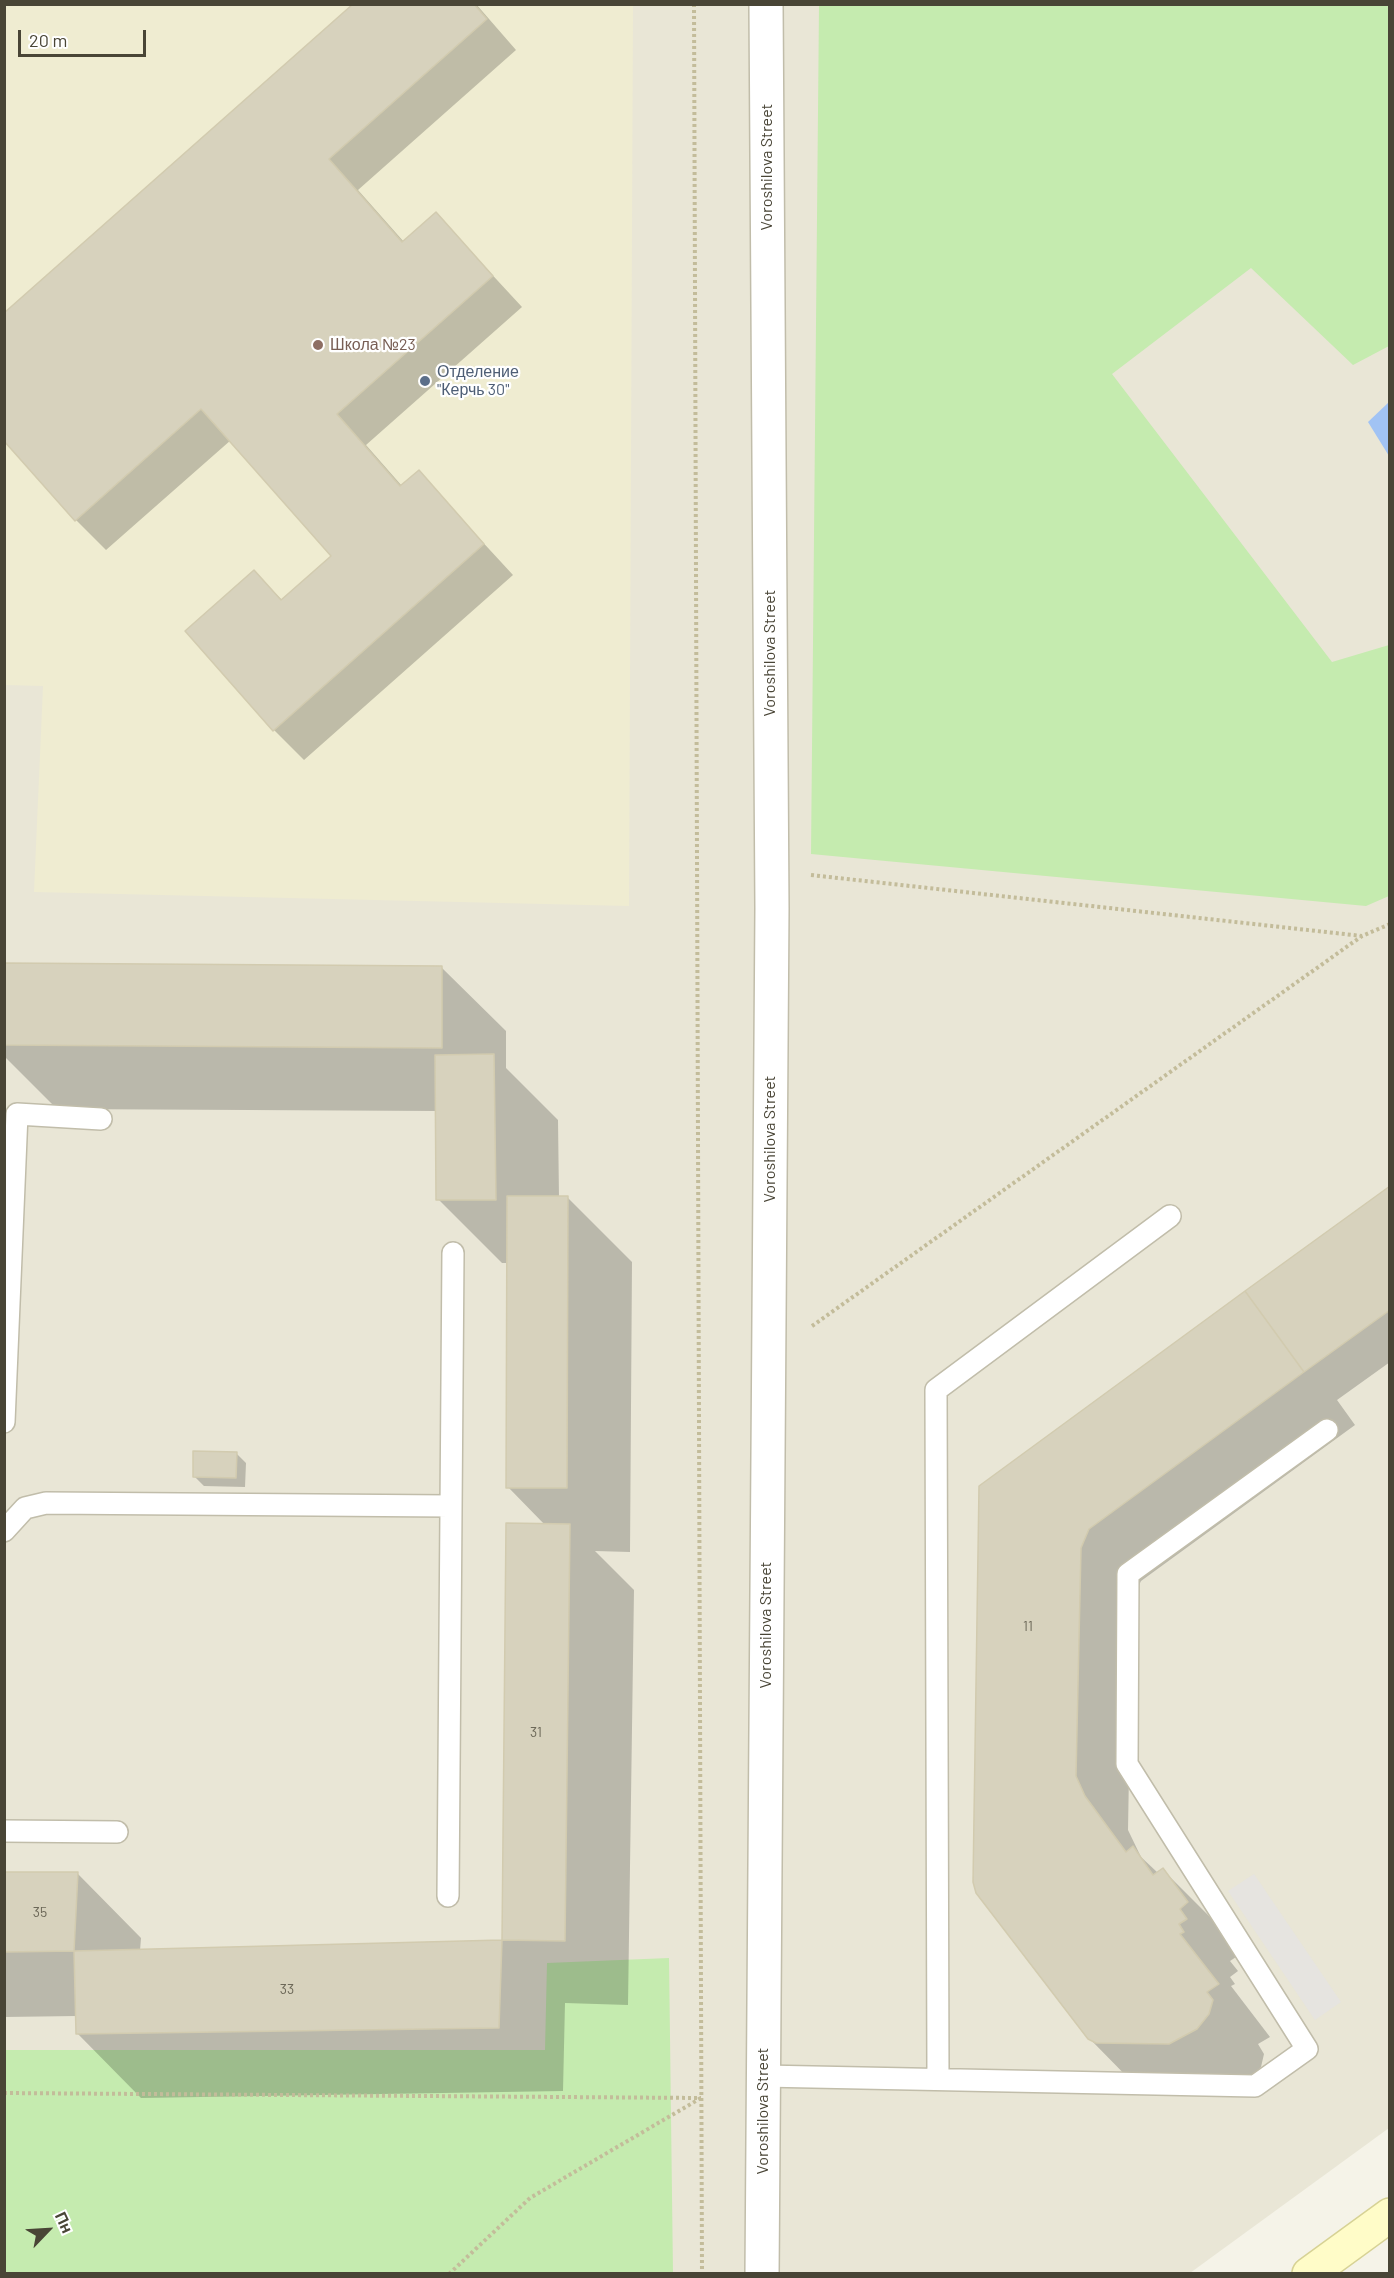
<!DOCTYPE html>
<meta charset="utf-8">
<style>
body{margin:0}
#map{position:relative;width:1394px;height:2278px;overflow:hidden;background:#f5f3e8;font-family:Barlow,sans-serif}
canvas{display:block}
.frame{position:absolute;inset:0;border:6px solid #494536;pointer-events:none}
.north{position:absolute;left:18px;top:2200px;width:60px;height:60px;-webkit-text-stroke:4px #fff;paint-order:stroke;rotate:65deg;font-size:16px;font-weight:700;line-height:24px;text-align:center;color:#494536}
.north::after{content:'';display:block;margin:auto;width:21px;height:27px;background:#494536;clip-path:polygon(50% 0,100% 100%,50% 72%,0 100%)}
.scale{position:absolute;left:18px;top:30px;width:128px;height:27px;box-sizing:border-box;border:3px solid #494536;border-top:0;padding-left:8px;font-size:18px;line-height:21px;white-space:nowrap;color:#494536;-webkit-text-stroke:4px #fff;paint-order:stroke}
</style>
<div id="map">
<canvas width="1394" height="2278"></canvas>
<div class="frame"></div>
<div class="north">Пн</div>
<div class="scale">20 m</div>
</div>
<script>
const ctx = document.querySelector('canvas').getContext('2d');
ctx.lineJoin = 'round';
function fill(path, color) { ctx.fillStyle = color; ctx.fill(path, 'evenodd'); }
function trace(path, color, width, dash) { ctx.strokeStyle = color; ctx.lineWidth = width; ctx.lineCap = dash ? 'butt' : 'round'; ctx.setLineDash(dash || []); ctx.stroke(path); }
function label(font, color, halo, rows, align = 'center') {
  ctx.font = font + ' Barlow,sans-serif'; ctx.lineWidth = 4.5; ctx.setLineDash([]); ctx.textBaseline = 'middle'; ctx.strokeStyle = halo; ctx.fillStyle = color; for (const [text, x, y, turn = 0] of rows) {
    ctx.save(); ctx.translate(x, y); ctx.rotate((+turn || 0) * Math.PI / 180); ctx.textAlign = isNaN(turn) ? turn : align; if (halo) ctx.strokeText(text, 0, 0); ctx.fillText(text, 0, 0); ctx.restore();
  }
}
const residential = new Path2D(`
 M5,5H1389V2128L1190,2273L5,2274Z`);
const education = new Path2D(`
 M5,5H633L629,906L34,892L43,686L5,685Z`);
const green = new Path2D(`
 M819,5H1389V346L1353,365L1251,268L1112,374L1332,662L1389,645V896L1366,906L811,854Z
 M669,1958L673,2273H5V2050H545L547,1963Z`);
const parking = new Path2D(`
 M1254,1874L1341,2002L1315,2020L1228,1891Z`);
const water = new Path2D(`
 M1389,402V456L1368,422Z`);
const shadow = new Path2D(`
 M355,4H476L516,50L358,190L404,242L436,214L522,307L366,445L402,486L418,472L513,575L304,760L274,730L254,572L283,601L333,556L231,440L106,550L76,520Z
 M4,964L441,967L506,1031V1068L558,1120L559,1198H568L632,1262L630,1552L595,1551L634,1590L628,2005L565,2003L563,2091L141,2098L77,2033V2016L4,2017V1874L77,1873L141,1938L140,1951L503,1941L508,1525L546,1526L508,1487V1263H502L438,1199L437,1111L57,1109L4,1056Z
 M1390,1188V1362L1337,1400L1355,1425L1141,1581L1132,1600L1128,1830L1141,1857L1158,1873L1163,1870L1215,1922L1239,1955L1230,1961L1238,1971L1230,1977L1235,1984L1231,1986L1270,2037L1258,2044L1264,2054L1261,2067L1249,2081L1221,2095H1149L1141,2091L1089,2038L981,1486Z
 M236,1453L246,1463L245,1487L204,1486L194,1476Z`);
const building = new Path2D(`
 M353,4H474L487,19L329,159L402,242L436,212L493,276L337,414L400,486L419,470L484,544L273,731L185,631L254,570L281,600L331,556L201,409L75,521L4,441V313Z
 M4,963L442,966V1048L4,1045Z
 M494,1054L496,1200H436L435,1055Z
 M1390,1186V1310L1304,1372L1245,1291Z
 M507,1196H568L567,1488H506Z
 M1245,1291L1304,1372L1089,1529L1081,1548L1076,1776L1085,1796L1126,1852L1133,1846L1153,1875L1163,1868L1188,1902L1180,1909L1187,1919L1179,1924L1184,1932L1180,1934L1219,1984L1207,1992L1213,2000L1209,2014L1197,2029L1169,2044L1096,2043L1088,2039L976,1893L973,1882L979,1486Z
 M193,1451L237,1452L236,1478L193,1477Z
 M506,1523L570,1524L565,1941L502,1940Z
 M4,1872H78L74,1951L4,1952Z
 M502,1940L499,2028L76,2034L74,1951Z`);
const path = new Path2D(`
 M694,4L702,2274
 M811,875L1362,936L1390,924
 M812,1326L1362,936
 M4,2093L701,2098
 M449,2274L530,2198L701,2098`);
const service = new Path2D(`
 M4,1422L17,1114L101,1119
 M4,1531L25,1508L46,1503L450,1506
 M4,1831L117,1832
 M448,1896L453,1253
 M763,2076L1255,2086L1307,2049L1127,1764L1128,1574L1327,1430
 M938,2079L936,1390L1170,1216`);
const minor = new Path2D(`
 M762,2274L772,908L766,4`);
const secondary = new Path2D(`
 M1309,2274L1390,2215`);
const markers = [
 [318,345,6,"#8d6e63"],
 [425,381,6,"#5c6f8a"]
];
const numberNames = [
 ["11",1028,1626],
 ["31",536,1732],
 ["35",40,1912],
 ["33",287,1989]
];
const streetNames = [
 ["Voroshilova Street",767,167,-90],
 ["Voroshilova Street",770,653,-90],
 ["Voroshilova Street",770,1139,-90],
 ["Voroshilova Street",766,1625,-90],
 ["Voroshilova Street",763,2111,-90]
];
const educationNames = [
 ["Школа №23",330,345]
];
const serviceNames = [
 ["Отделение",437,372],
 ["\"Керчь 30\"",437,390]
];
fill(residential, '#e9e6d6');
fill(education, '#efecd1');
fill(green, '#c5ebaf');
fill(parking, '#e6e4e0');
fill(water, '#a1c3f4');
fill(shadow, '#0003');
fill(building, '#d7d2bd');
trace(building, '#d2cbaf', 1.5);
trace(service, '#c1bdaa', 24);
trace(minor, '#c1bdaa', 36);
trace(secondary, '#d7d295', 36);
trace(path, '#c3bc9a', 4, [3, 3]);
trace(service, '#fff', 21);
trace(minor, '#fff', 33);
trace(secondary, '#fffcc8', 33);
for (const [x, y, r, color] of markers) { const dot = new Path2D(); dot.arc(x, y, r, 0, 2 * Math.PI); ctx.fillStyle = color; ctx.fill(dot); trace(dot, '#fff', 2); }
label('14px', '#6c6858', null, numberNames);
label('16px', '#494536', '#fff', streetNames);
label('16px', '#785e54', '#fff', educationNames, 'left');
label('16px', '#4e5e75', '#fff', serviceNames, 'left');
</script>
